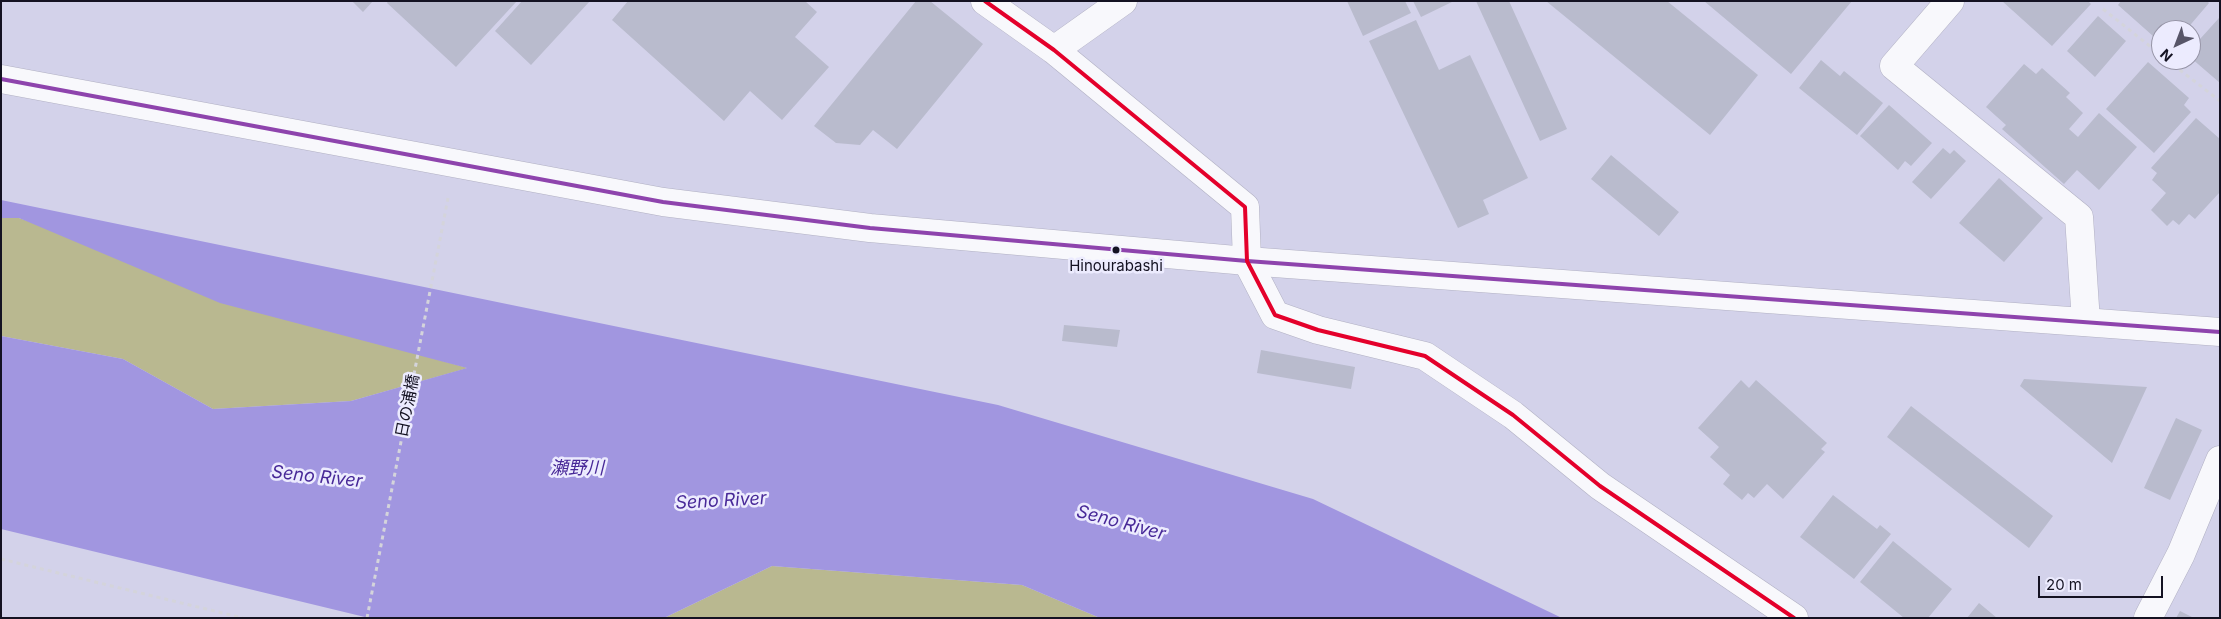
<!DOCTYPE html>
<meta charset="utf-8">
<style>
body{margin:0}
#map{position:relative;width:2221px;height:619px;overflow:hidden;background:#d3d2ea;font-family:Inter,sans-serif}
canvas{display:block}
.frame{position:absolute;inset:0;border:2px solid #141222;pointer-events:none}
.north{position:absolute;left:2151px;top:20px;width:50px;height:50px;box-sizing:border-box;background:#ecebfe;border:1px solid #9694a6;border-radius:50%;rotate:223deg;font-size:14px;font-weight:700;line-height:20px;text-align:center;color:#141222}
.north::after{content:'';display:block;margin:auto;width:18px;height:22px;background:#575568;clip-path:polygon(50% 0,100% 100%,50% 72%,0 100%)}
.scale{position:absolute;left:2038px;top:576px;width:125px;height:22px;box-sizing:border-box;border:2px solid #141222;border-top:0;padding-left:6px;font-size:15px;line-height:18px;white-space:nowrap;color:#141222;-webkit-text-stroke:4px #ecebfe;paint-order:stroke}
</style>
<div id="map">
<canvas width="2221" height="619"></canvas>
<div class="frame"></div>
<div class="north">N</div>
<div class="scale">20 m</div>
</div>
<script>
const ctx = document.querySelector('canvas').getContext('2d');
ctx.lineJoin = 'round';
function fill(path, color) { ctx.fillStyle = color; ctx.fill(path, 'evenodd'); }
function trace(path, color, width, dash) { ctx.strokeStyle = color; ctx.lineWidth = width; ctx.lineCap = dash ? 'butt' : 'round'; ctx.setLineDash(dash || []); ctx.stroke(path); }
function label(font, color, halo, rows, align = 'center') {
  ctx.font = font + ' Inter,"Noto Sans JP",sans-serif'; ctx.lineWidth = 5; ctx.setLineDash([]); ctx.textBaseline = 'middle'; ctx.strokeStyle = halo; ctx.fillStyle = color; for (const [text, x, y, turn = 0] of rows) {
    ctx.save(); ctx.translate(x, y); ctx.rotate((+turn || 0) * Math.PI / 180); ctx.textAlign = isNaN(turn) ? turn : align; if (halo) ctx.strokeText(text, 0, 0); ctx.fillText(text, 0, 0); ctx.restore();
  }
}
const green = new Path2D(`
 M1,218H19L396,348L468,368L351,401L213,409L123,359L1,336Z
 M772,566L1022,585L1100,618H664Z`);
const water = new Path2D(`
 M1,200L998,405L1313,499L1562,618H1100L1022,585L772,566L664,618H369L1,529V336L123,359L213,409L351,401L467,368L220,303L19,218H1Z`);
const building = new Path2D(`
 M352,1H373L363,12Z
 M388,1H517L456,67L387,3Z
 M522,1H590L531,65L495,31Z
 M628,1H805L817,12L795,37L829,67L782,120L750,91L724,121L612,20Z
 M916,1H930L983,44L897,149L873,130L860,145L836,143L814,126Z
 M1347,1H1405L1411,13L1363,36Z
 M1413,1H1454L1421,17Z
 M1476,1H1509L1567,129L1540,141Z
 M1546,1H1667L1758,75L1710,135Z
 M1704,1H1852L1791,74Z
 M2002,1H2088L2091,4L2052,46Z
 M2121,1H2207L2209,3L2186,30H2159L2153,36L2118,5Z
 M2098,16L2126,41L2095,77L2067,51Z
 M2219,18L2220,19V83L2191,58V49Z
 M1416,20L1439,70L1470,55L1528,178L1483,200L1489,214L1458,228L1369,41Z
 M1821,60L1840,76L1844,71L1883,103L1857,135L1799,88Z
 M2148,62L2189,98L2184,105L2191,112L2154,153L2106,109Z
 M2024,64L2036,74L2042,68L2070,93L2066,97L2083,113L2069,129L2078,137L2099,113L2137,147L2099,190L2077,170L2064,184L2002,129L2006,125L1986,107Z
 M1889,105L1932,143L1911,166L1905,161L1898,170L1860,136Z
 M2196,118L2220,139V192L2195,219L2189,214L2179,225L2173,220L2167,226L2151,210L2166,193L2152,180L2157,173L2151,168Z
 M1943,148L1950,154L1954,150L1966,161L1931,199L1912,182Z
 M1611,155L1679,212L1659,236L1591,179Z
 M1999,178L2043,218L2004,262L1959,223Z
 M1064,325L1120,330L1117,347L1062,341Z
 M1261,350L1355,367L1351,389L1257,373Z
 M2024,379L2147,387L2112,463L2020,386Z
 M1741,380L1749,388L1756,380L1827,443L1821,449L1825,452L1783,499L1767,484L1754,498L1748,493L1742,500L1723,484L1730,475L1710,457L1719,447L1698,428Z
 M1911,406L2053,516L2029,548L1887,437Z
 M2176,418L2202,430L2170,500L2144,488Z
 M1833,495L1877,529L1880,525L1891,534L1854,579L1800,537Z
 M1893,541L1952,589L1928,618H1904L1860,582Z
 M1979,603L1997,618H1967Z
 M2180,611L2194,618H2176Z`);
const path = new Path2D(`
 M2103,9L2161,55
 M2167,60L2220,101
 M1,559L243,618
 M367,618L448,198`);
const minor = new Path2D(`
 M985,1L1054,50L1245,207L1247,261L1275,315L1318,330L1425,356L1513,415L1600,486L1794,618
 M1950,1L1894,66L2079,217L2086,322
 M1054,50L1123,1
 M2148,618L2181,554L2220,460`);
const highway = new Path2D(`
 M1,79L663,202L870,228L1247,261L2220,332`);
const bus1 = new Path2D(`
 M1,79L663,202L870,228L1247,261L2220,332`);
const bus2 = new Path2D(`
 M985,1L1054,50L1245,207L1247,261L1275,315L1318,330L1425,356L1513,415L1600,486L1794,618`);
const markers = [
 [1116,250,4.5,"#141222"]
];
const busNames = [
 ["Hinourabashi",1116,266]
];
const streetNames = [
 ["日の浦橋",408,406,-79]
];
const waterNames = [
 ["瀬野川",577,469],
 ["Seno River",317,477,6],
 ["Seno River",721,501,-3],
 ["Seno River",1121,523,15]
];
fill(green, '#b9b890');
fill(water, '#a196e0');
fill(building, '#b9bbcd');
trace(minor, '#b1b0c3', 29);
trace(highway, '#b1b0c3', 29);
trace(path, '#d4d4db', 3, [4, 4]);
trace(minor, '#f8f8fc', 28);
trace(highway, '#f8f8fc', 28);
trace(bus1, '#8e44ad', 4);
trace(bus2, '#e4002b', 4);
for (const [x, y, r, color] of markers) { const dot = new Path2D(); dot.arc(x, y, r, 0, 2 * Math.PI); ctx.fillStyle = color; ctx.fill(dot); trace(dot, '#ecebfe', 2); }
label('15px', '#141222', '#ecebfe', busNames);
label('16px', '#141222', '#ecebfe', streetNames);
label('italic 18px', '#482998', '#ecebfe', waterNames);
</script>
